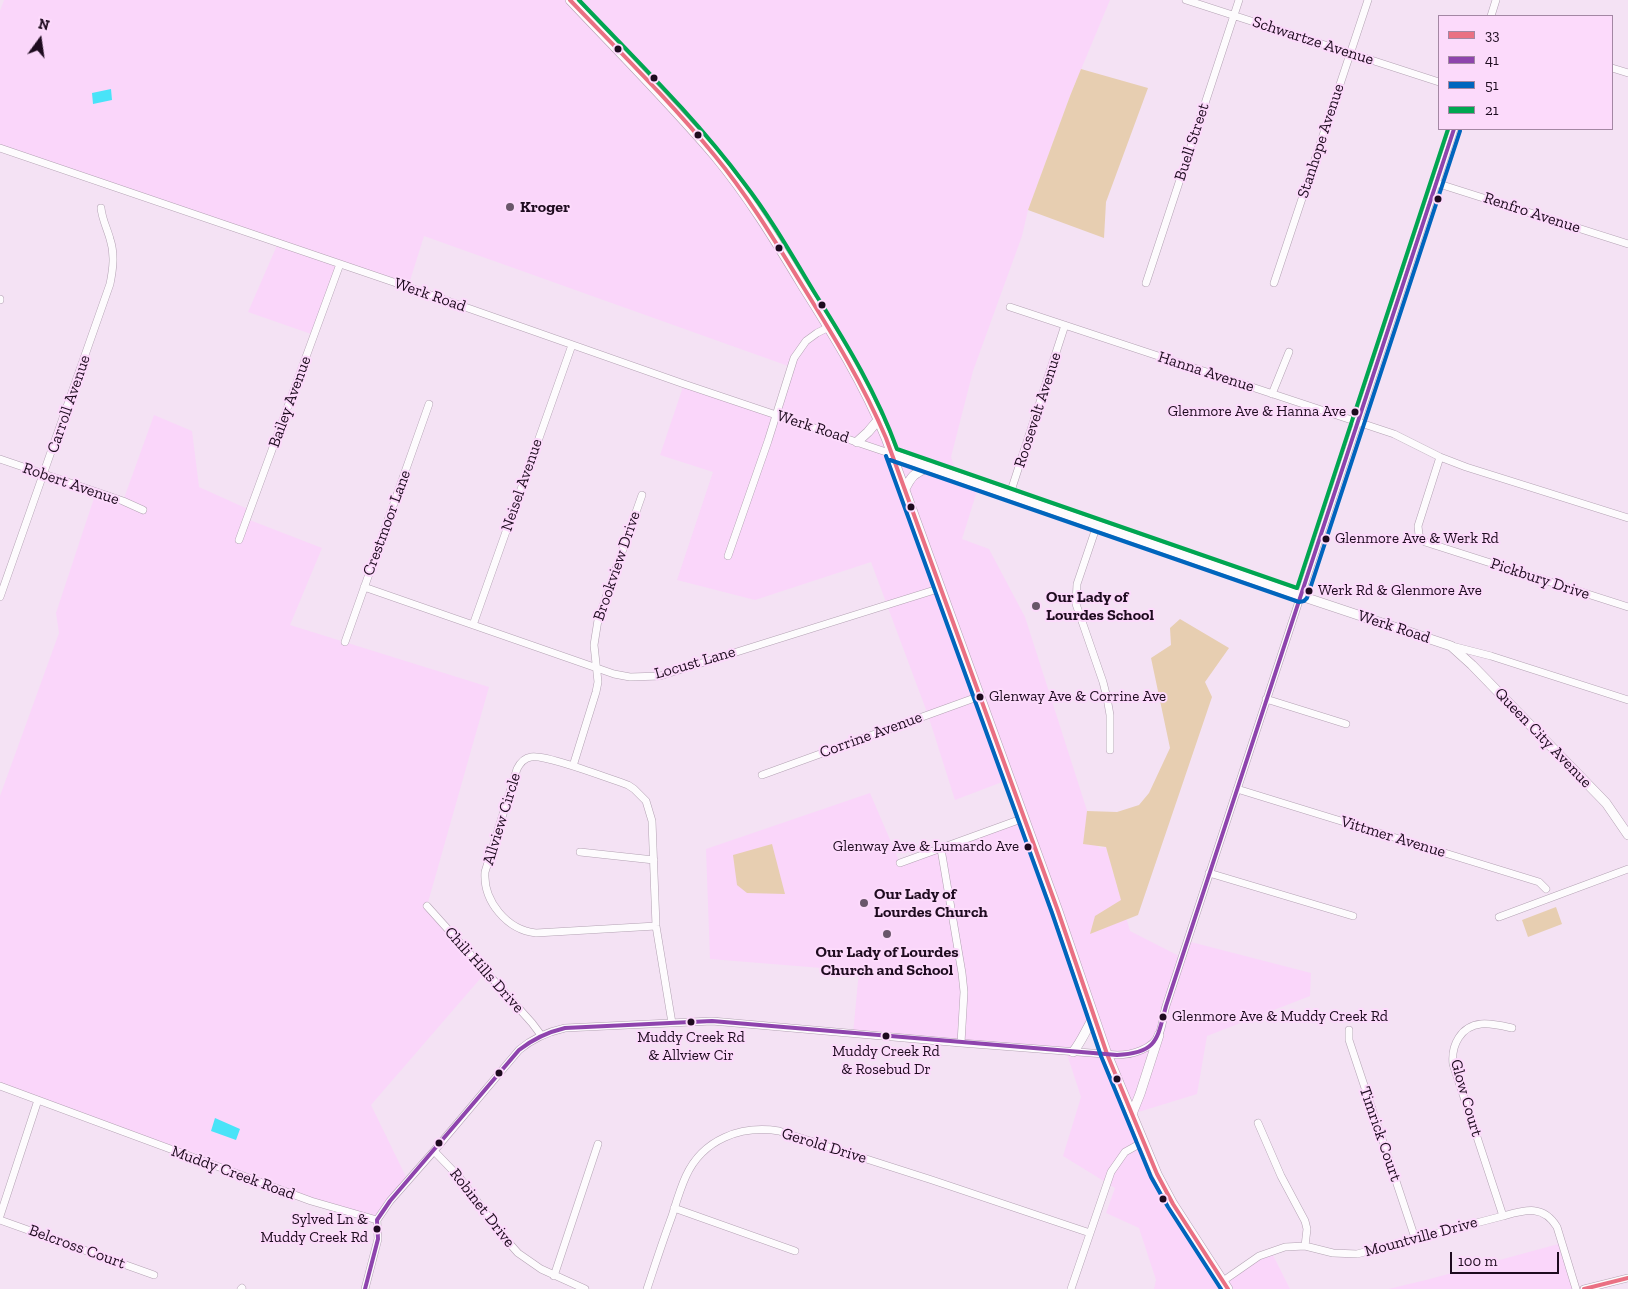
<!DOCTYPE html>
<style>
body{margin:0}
#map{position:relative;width:1628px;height:1289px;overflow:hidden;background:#f4e2f4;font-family:"Zilla Slab",serif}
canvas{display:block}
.legend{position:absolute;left:1438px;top:15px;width:175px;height:115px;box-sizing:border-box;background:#fcdafb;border:1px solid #a387a3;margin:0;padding:6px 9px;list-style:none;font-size:15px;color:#1e0b1f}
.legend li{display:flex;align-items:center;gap:10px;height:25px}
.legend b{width:25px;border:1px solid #a387a3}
.north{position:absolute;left:15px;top:15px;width:50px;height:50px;-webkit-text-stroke:4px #fcdafb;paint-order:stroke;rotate:14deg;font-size:14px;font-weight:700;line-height:20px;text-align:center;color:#1e0b1f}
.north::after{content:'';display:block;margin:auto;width:18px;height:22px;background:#1e0b1f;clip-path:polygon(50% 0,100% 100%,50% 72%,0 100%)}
.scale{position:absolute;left:1450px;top:1252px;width:109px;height:22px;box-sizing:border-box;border:2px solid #1e0b1f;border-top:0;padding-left:6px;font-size:15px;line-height:18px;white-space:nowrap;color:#1e0b1f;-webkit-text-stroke:4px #fcdafb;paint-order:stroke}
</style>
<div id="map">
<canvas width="1628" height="1289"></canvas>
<ul class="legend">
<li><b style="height:6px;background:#ea7083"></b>33</li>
<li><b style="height:6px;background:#8e44ad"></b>41</li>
<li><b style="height:6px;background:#0065bd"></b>51</li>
<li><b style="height:6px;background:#00a651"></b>21</li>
</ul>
<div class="north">N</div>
<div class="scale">100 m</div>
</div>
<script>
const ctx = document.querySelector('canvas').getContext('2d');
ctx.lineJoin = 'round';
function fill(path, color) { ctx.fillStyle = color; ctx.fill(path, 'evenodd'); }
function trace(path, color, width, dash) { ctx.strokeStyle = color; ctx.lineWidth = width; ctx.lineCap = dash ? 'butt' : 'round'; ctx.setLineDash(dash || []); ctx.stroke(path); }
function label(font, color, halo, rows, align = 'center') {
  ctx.font = font + ' "Zilla Slab",serif'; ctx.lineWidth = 4; ctx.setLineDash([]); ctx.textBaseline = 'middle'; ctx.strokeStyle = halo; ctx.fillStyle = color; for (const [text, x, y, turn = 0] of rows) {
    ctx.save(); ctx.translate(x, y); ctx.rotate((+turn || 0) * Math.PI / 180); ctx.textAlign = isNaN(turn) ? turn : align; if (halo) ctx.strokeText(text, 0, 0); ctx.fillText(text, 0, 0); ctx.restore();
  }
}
const built = new Path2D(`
 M4,0H1110L1070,96L1028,210L1022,236L973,371L951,457L960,484L977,491L962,539L989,549L1025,617L1099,848L1106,847L1130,931L1181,957L1187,941L1311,973L1310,996L1207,1036L1197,1094L1132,1114L1157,1174L1223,1280L1271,1251L1290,1289H1154L1156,1280L1139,1228L1106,1213L1115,1188L1063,1156L1081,1097L1066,1051L853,1034L859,971L710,959L706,849L870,793L900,863L1024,817L1010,779L955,800L928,715L871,562L755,600L677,580L713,472L660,455L684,384L776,415L791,367L424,236L408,287L340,264L314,335L248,312L278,243L0,148V11ZM1094,1018L1107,1054L1074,1052Z
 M154,415L192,431L199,487L250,510L247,519L322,548L290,625L489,687L427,906L486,972L371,1105L408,1181L377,1220L354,1215L0,1086V796L59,633L56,613L96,492L123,501Z
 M1562,1243L1576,1289H1388L1426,1280Z`);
const green = new Path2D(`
 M1081,69L1148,88L1106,202L1104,238L1028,210L1070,96Z
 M1180,619L1229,648L1205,682L1212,697L1138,915L1090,934L1095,916L1121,900L1106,847L1083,844L1087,811L1117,812L1139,805L1149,793L1170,748L1151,658L1171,645L1170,628Z
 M772,844L785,894L747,893L737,885L733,855Z
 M1556,907L1562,924L1528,937L1522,920Z`);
const water = new Path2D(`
 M111,89L112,100L93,104L92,93Z
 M215,1118L240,1129L236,1140L211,1131Z`);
const minor = new Path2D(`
 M1186,0L1439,82
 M1491,16L1496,0
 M1612,68L1628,73
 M0,148L408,287L684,384L892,454
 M1436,183L1628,244
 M1146,283L1239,0
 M1274,283L1368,0
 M0,300V299
 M1010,307L1394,434L1440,457L1466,467L1628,518
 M1272,394L1289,352
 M1440,457L1418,526L1419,535L1425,542L1628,607
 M0,459L123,501L143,510
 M1010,494L1065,325
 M1097,525L1077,584L1076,604L1103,682L1107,698L1110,715V750
 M239,540L340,264
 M728,556L768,441L794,358L806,341L817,333L829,327
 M364,587L614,674L630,677L660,676L941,588
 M0,597L110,284C113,269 115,254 110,239C107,228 102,219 101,208
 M473,625L572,345
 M345,642L429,404
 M1452,646L1491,656L1628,700
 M1266,699L1346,724
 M573,766L596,692L598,682L594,645L598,620L642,495
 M762,775L980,696
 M1237,789L1539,882L1546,889
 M941,849L962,973L964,992L961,1043
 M580,852L654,860
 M900,863L1024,818
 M1209,873L1353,916
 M427,906L532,1023L541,1035
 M1499,917L1628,869
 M656,926L536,933C507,930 483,901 485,872L517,769C520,763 524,758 531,757C546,754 610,779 628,785L634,789L646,801L652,821L656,926L672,1023
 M1349,1030V1040L1415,1238
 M0,1086L311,1201L377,1220
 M1258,1123L1281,1176L1305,1221L1307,1229L1305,1246
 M434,1151L460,1178L502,1235L518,1253L541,1269L585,1289
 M674,1208L795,1251
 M0,1216L38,1100
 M1503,1216L1453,1064C1451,1045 1461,1026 1481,1024C1491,1023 1503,1026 1512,1028
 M0,1220L154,1275
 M377,1220L390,1201L434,1151L519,1050C533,1038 547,1032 565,1028L712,1021L961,1043L1117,1055C1131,1055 1154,1049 1159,1034C1163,1026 1163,1015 1166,1006L1454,129
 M554,1276L598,1144
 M1223,1281L1259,1256L1285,1247L1305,1246L1333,1253L1357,1254L1503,1216C1525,1210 1543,1204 1557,1227L1576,1289
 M241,1289L242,1288
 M365,1289L378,1239L377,1220
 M647,1289C655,1265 663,1240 672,1216C676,1203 680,1189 686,1176C703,1139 741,1125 779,1131L932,1180L1090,1233
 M1071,1289L1111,1172L1125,1152L1143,1142
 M1584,1289L1628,1278`);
const major = new Path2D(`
 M570,0C619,52 669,102 715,156C748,196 775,240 802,285C833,334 864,384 886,438L1058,911L1107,1054L1157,1174L1173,1204L1228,1289
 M857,442L868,432L879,419
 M892,454L1301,596L1451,646L1472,665L1606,803L1628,835
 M905,489C913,473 915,474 930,466
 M1073,1052C1082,1041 1086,1029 1094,1017
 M1132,1114L1140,1094L1159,1035`);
const bus1 = new Path2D(`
 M570,0C619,51 670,101 715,156C748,196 775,241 802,285C833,335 863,384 886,438L1058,911L1107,1054L1157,1174L1173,1204L1228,1289
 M1584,1289L1628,1278`);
const bus2 = new Path2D(`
 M365,1289L378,1239L377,1220L390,1201L519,1050C533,1039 548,1032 565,1028L712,1021L1117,1055C1158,1053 1157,1039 1166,1006L1454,129`);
const bus3 = new Path2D(`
 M886,456L1052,913L1101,1056L1151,1177L1168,1207L1221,1289
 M890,460L1299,602L1304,601L1307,598L1460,131`);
const bus4 = new Path2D(`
 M579,0C635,59 695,117 744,183C771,218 793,257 816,295C847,344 877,394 897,449L1297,588L1448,129`);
const markers = [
 [618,49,4.5,"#1e0b1f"],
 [654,78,4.5,"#1e0b1f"],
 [698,135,4.5,"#1e0b1f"],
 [1438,199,4.5,"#1e0b1f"],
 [510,207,5,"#69566a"],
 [779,248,4.5,"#1e0b1f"],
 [822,305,4.5,"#1e0b1f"],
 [1355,412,4.5,"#1e0b1f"],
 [911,507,4.5,"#1e0b1f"],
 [1326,539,4.5,"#1e0b1f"],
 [1309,591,4.5,"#1e0b1f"],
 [1036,606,5,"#69566a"],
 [980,697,4.5,"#1e0b1f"],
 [1028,847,4.5,"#1e0b1f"],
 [864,903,5,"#69566a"],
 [887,934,5,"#69566a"],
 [1163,1017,4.5,"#1e0b1f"],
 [691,1022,4.5,"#1e0b1f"],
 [886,1036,4.5,"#1e0b1f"],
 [499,1073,4.5,"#1e0b1f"],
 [1117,1079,4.5,"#1e0b1f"],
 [439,1143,4.5,"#1e0b1f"],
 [1163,1199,4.5,"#1e0b1f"],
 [377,1229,4.5,"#1e0b1f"]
];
const busNames = [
 ["Glenmore Ave & Hanna Ave",1346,412,"right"],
 ["Glenmore Ave & Werk Rd",1335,539],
 ["Werk Rd & Glenmore Ave",1318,591],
 ["Glenway Ave & Corrine Ave",989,697],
 ["Glenway Ave & Lumardo Ave",1019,847,"right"],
 ["Glenmore Ave & Muddy Creek Rd",1172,1017],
 ["Muddy Creek Rd",691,1038,"center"],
 ["& Allview Cir",691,1056,"center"],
 ["Muddy Creek Rd",886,1052,"center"],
 ["& Rosebud Dr",886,1070,"center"],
 ["Sylved Ln &",368,1220,"right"],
 ["Muddy Creek Rd",368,1238,"right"]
];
const streetNames = [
 ["Schwartze Avenue",1313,41,18],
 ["Stanhope Avenue",1321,141,-72],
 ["Buell Street",1192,142,-72],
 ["Renfro Avenue",1532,213,18],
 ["Werk Road",430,295,19],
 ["Hanna Avenue",1206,372,18],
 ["Bailey Avenue",290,402,-70],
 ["Carroll Avenue",69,404,-71],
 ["Roosevelt Avenue",1038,410,-72],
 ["Werk Road",813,427,18],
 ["Robert Avenue",71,484,19],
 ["Neisel Avenue",522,485,-71],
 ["Crestmoor Lane",387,523,-70],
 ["Brookview Drive",617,566,-71],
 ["Pickbury Drive",1540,579,18],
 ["Werk Road",1394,627,18],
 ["Locust Lane",695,663,-16],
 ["Corrine Avenue",871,735,-20],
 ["Queen City Avenue",1543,738,46],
 ["Allview Circle",502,819,-73],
 ["Vittmer Avenue",1393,837,17],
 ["Chili Hills Drive",484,970,48],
 ["Glow Court",1466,1098,74],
 ["Timrick Court",1380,1134,71],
 ["Gerold Drive",824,1146,17],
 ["Muddy Creek Road",233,1173,20],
 ["Robinet Drive",482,1208,52],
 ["Mountville Drive",1421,1237,-15],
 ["Belcross Court",77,1247,20]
];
const poiNames = [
 ["Kroger",520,207],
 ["Our Lady of",1046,597],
 ["Lourdes School",1046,615],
 ["Our Lady of",874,894],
 ["Lourdes Church",874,912],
 ["Our Lady of Lourdes",887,952,"center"],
 ["Church and School",887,970,"center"]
];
fill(built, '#fad6fa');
fill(green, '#e7ceb1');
fill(water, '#49e3f8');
trace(minor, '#b3a2b3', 8);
trace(major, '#b3a2b3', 10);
trace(minor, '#fdfbfd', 7);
trace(major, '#fdfbfd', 9);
trace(bus1, '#ea7083', 4);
trace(bus2, '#8e44ad', 4);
trace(bus3, '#0065bd', 4);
trace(bus4, '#00a651', 4);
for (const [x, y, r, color] of markers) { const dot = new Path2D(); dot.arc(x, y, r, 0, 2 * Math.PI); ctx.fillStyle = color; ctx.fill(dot); trace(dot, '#fcdafb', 2); }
label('15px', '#1e0b1f', '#fcdafb', busNames, 'left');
label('16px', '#1e0b1f', '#fcdafb', streetNames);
label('bold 16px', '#1e0b1f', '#fcdafb', poiNames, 'left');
</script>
